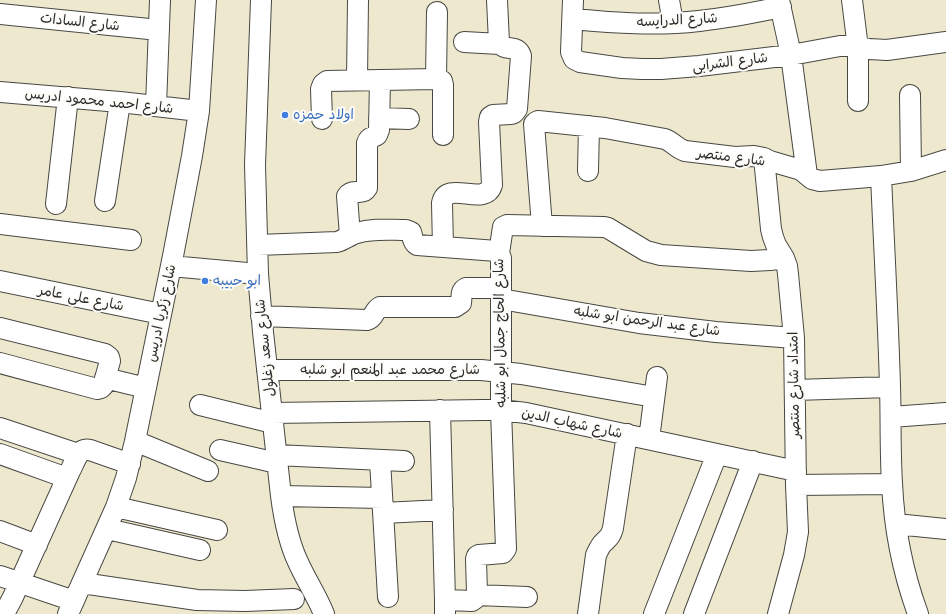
<!DOCTYPE html>
<meta charset="utf-8">
<style>
body{margin:0}
canvas{display:block;background:#eee9ce}
</style>
<canvas width="946" height="614"></canvas>
<script>
const ctx = document.querySelector('canvas').getContext('2d');
ctx.lineJoin = 'round';
function trace(path, color, width, dash) { ctx.strokeStyle = color; ctx.lineWidth = width; ctx.lineCap = dash ? 'butt' : 'round'; ctx.setLineDash(dash || []); ctx.stroke(path); }
function label(font, color, halo, rows, align = 'center') {
  ctx.font = font + ' Mali,"Playpen Sans Arabic",sans-serif'; ctx.lineWidth = 4; ctx.setLineDash([]); ctx.textBaseline = 'middle'; ctx.strokeStyle = halo; ctx.fillStyle = color; for (const [text, x, y, turn = 0] of rows) {
    ctx.save(); ctx.translate(x, y); ctx.rotate((+turn || 0) * Math.PI / 180); ctx.textAlign = isNaN(turn) ? turn : align; if (halo) ctx.strokeText(text, 0, 0); ctx.fillText(text, 0, 0); ctx.restore();
  }
}
const minor = new Path2D(`
 M261,0L255,165L258,274L263,332L281,496C284,519 288,541 298,562C306,580 317,596 324,614
 M573,0L571,52L574,59L580,62L622,68L642,69H661L699,66L791,55L840,46H850L869,49L887,50L946,42
 M669,0L673,23
 M779,0L791,55L807,175
 M852,0L858,48V101
 M0,14L159,30
 M573,19C615,23 657,26 699,21C726,18 753,13 781,7
 M464,42L500,44
 M436,79L437,12
 M357,80L358,0
 M0,92L120,102L199,111
 M910,95L911,171
 M156,106L160,0
 M379,118L409,119
 M322,119L321,89L323,84L327,81L436,79L442,81L443,85V135
 M764,158L771,229L773,237L776,245L784,258L787,266L788,274L794,338L796,485L798,532L794,555L778,614
 M588,171L589,126
 M881,176C884,246 888,316 890,386C891,418 890,451 892,483C894,527 903,573 918,614
 M105,201L120,102
 M56,204L68,97
 M0,224L131,240
 M542,226L534,124L536,122L538,121L605,128L665,139C673,142 676,148 685,151L735,157L754,156L764,158L770,161L801,170L812,179L820,181L881,176L911,171L946,160
 M350,236L347,196C353,187 362,197 367,188V143C369,136 373,138 377,135L379,130L380,80
 M258,245L337,242C344,240 350,235 357,233C373,228 390,230 406,230L411,232C413,237 412,242 417,245L497,251L499,253L501,258V410L506,549L503,553L479,555L477,556L476,559L477,593L476,598L472,601L447,600L445,601V614
 M443,247L442,203C447,179 485,208 492,185L489,122L490,117L493,115L511,114L514,113L517,109L521,56C517,43 505,53 499,42L497,0
 M499,253L503,227L507,225L604,227L608,228L646,251L661,255L751,261L770,260L784,258
 M171,266L258,274
 M0,281L161,314
 M501,299L639,323L716,332L794,338
 M261,316L367,320C375,318 373,311 380,307H455L461,303C462,297 460,291 466,288H501
 M0,328L105,354L109,357L110,361L103,386L101,388L97,389L0,363
 M267,370H481L521,374L654,397
 M105,378L146,388
 M795,390L890,387
 M200,405L273,423
 M440,410L445,601
 M272,413L484,410H501L526,413L796,471
 M891,417L946,413
 M0,428L78,454
 M649,439L657,377
 M135,441L208,471
 M220,450L277,463
 M0,454L67,478
 M276,455L404,461
 M380,460L388,597
 M796,485L892,484
 M281,496L382,498
 M116,507L217,530
 M383,513L443,510
 M896,524L946,529
 M107,529L200,550
 M0,531L37,545
 M0,576L74,601
 M82,583L197,600L245,601L294,599
 M477,595L527,597
 M4,614L13,597L70,471C75,462 78,447 90,450L130,464
 M68,614L116,507L126,478L135,441L173,256L192,156L199,111L206,0
 M588,614L596,555C598,551 600,546 603,543C609,537 611,536 613,528L627,434
 M654,614L717,454
 M694,614L753,461`);
const markers = [
 [285,115,4,"#3f7fe0"],
 [205,281,4,"#3f7fe0"]
];
const streetNames = [
 ["شارع الدرايسه",677,20,-3],
 ["شارع السادات",80,22,6],
 ["شارع الشرابى",730,62,-7],
 ["شارع احمد محمود ادريس",99,101,6],
 ["شارع منتصر",731,157,7],
 ["شارع على عامر",81,298,11],
 ["شارع زكريا ادريس",161,313,-78],
 ["شارع عبد الرحمن ابو شلبه",647,321,8],
 ["شارع الحاج جمال ابو شلبه",500,333,-91],
 ["شارع سعد زغلول",265,348,-96],
 ["شارع محمد عبد المنعم ابو شلبه",390,370],
 ["امتداد شارع منتصر",794,385,-91],
 ["شارع شهاب الدين",572,423,12]
];
const shopNames = [
 ["اولاد حمزه",293,115],
 ["ابو حبيبه",213,281]
];
trace(minor, '#484843', 22);
trace(minor, '#fff', 20);
for (const [x, y, r, color] of markers) { const dot = new Path2D(); dot.arc(x, y, r, 0, 2 * Math.PI); ctx.fillStyle = color; ctx.fill(dot); trace(dot, '#fdfcf7', 1.5); }
label('14px', '#2b2b2b', '#fdfcf7', streetNames);
label('14px', '#366cbe', '#fdfcf7', shopNames, 'left');
</script>
